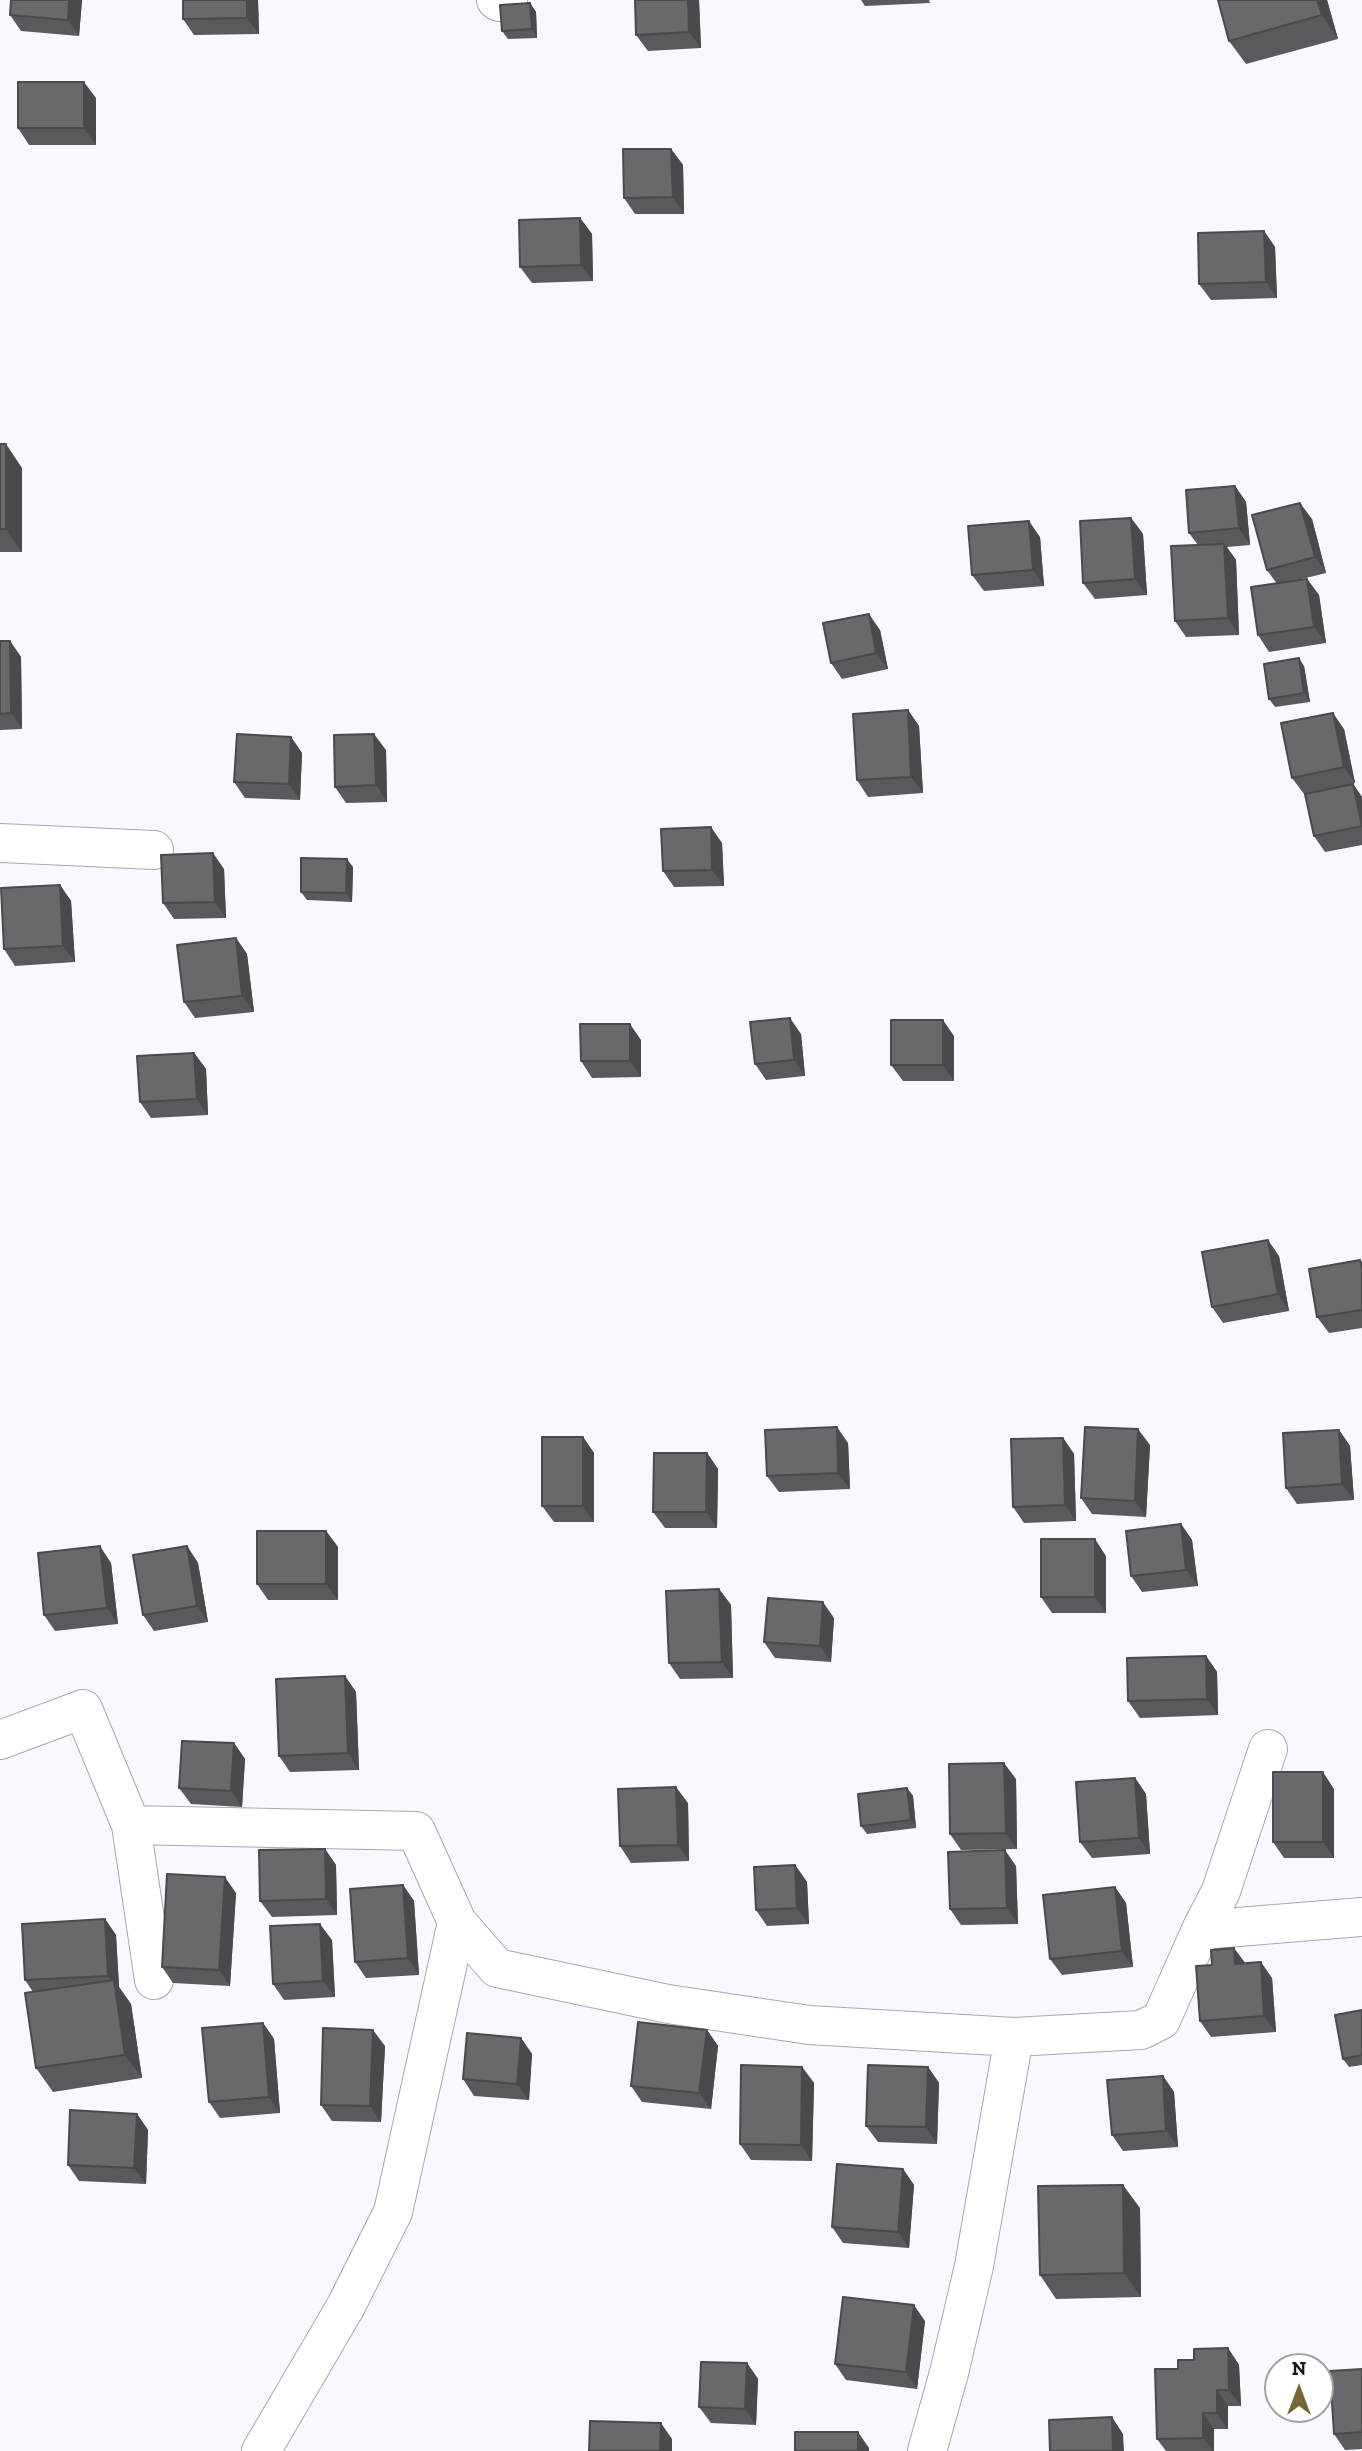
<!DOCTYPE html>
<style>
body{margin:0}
#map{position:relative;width:1362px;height:2451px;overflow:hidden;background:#faf8fe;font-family:"Zilla Slab",serif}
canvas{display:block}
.north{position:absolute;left:1264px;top:2353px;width:70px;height:70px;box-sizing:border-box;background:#fff;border:2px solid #a2a2a3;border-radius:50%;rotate:0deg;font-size:19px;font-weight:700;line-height:28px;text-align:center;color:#161618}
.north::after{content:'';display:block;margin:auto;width:24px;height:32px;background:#766735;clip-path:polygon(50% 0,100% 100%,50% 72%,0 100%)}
</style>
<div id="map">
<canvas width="1362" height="2451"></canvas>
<div class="north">N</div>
</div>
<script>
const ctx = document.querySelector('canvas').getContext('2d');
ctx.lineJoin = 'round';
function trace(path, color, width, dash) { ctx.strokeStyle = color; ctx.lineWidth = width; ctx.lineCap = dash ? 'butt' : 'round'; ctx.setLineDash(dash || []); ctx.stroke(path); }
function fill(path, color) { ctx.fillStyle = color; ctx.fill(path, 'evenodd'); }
const minor = new Path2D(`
 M496,0L499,2L508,0
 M0,843L154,850
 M0,1740L83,1709L131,1825L416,1831L457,1922L497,1968L668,2004L809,2025L1014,2037L1141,2030L1161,2020L1201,1930L1221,1891L1268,1749
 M131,1825L154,1980
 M1201,1930L1362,1917
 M261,2451L346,2306L393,2212L457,1922
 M927,2451L949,2373L974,2266L1014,2037`);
const wall = new Path2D(`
 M82,0L79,36L21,31L10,15Z
 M183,0H258L259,34L194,35L183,19Z
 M699,0L701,48L648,51L636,35Z
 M861,0H929L930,3L865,6Z
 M1327,0L1338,39L1246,64L1229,41Z
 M530,3L536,12L537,38L508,39L502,31Z
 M96,98V145H29L18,128Z
 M671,149L683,165L684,214H635L624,198Z
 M580,218L592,234L593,281L532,283L520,267Z
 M1264,231L1275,247L1277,298L1211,300L1199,284Z
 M0,444L22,468V552H0Z
 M1235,486L1246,502L1250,545L1227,547L1236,560L1239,635L1186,637L1175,621L1198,545L1189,533Z
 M1131,518L1143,534L1147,595L1095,599L1083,583Z
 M1312,519L1326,573L1298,580L1307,579L1319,595L1326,643L1269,652L1258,635L1277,584L1267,570Z
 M1040,537L1044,586L984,591L972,575Z
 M880,630L888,669L842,679L831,663Z
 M0,641H10L21,657L22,729L0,730Z
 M1304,666L1310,702L1275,707L1269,699Z
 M908,710L919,726L923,793L868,797L857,780Z
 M1344,729L1355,783L1353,784L1362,797V845L1325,852L1314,836L1305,794H1304L1292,778Z
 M291,737L302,753L300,800L245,798L234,782Z
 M386,750L387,802L346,803L335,787Z
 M722,843L724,886L674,887L663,871Z
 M353,867L352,902L307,900L301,892Z
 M224,869L226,918L174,919L163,903Z
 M60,885L71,901L75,962L15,966L4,949Z
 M236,938L247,954L254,1012L195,1018L184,1002Z
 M801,1034L805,1076L766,1080L755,1064Z
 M954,1036V1081H903L891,1065Z
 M641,1040V1077L592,1078L581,1061Z
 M194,1053L206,1069L208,1115L151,1118L140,1102Z
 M1279,1256L1289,1311L1223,1323L1212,1307Z
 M1360,1260L1362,1262V1328L1329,1333L1317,1317Z
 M1339,1430L1350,1446L1354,1500L1297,1504L1286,1488Z
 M583,1437L594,1453V1522H554L542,1506Z
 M1063,1438L1074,1454L1076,1521L1024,1523L1013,1507Z
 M848,1443L850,1489L779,1492L767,1476Z
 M1150,1445L1146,1517L1092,1514L1081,1498Z
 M707,1453L718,1469L717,1528H665L653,1512Z
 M1181,1524L1192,1540L1198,1586L1142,1592L1131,1576Z
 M326,1531L338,1547V1600H268L257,1584Z
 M187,1546L198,1563L208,1622L154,1631L143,1615Z
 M1106,1556V1613H1052L1041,1597Z
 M111,1563L118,1624L55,1631L44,1615Z
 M719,1589L731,1605L733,1678L680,1679L669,1663Z
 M834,1618L831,1662L775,1658L764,1642Z
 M1206,1656L1217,1672L1218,1715L1140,1718L1128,1701Z
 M345,1676L356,1692L359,1770L290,1772L279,1756Z
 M234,1743L245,1759L242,1807L191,1804L179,1788Z
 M1135,1778L1146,1794L1150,1854L1092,1858L1080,1842Z
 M1016,1779L1017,1849L961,1850L950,1834Z
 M907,1788L913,1796L916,1828L867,1834L861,1826Z
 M1334,1789V1858H1284L1273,1842Z
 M688,1803L689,1861L631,1863L620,1846Z
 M325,1849L336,1865L337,1915L272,1917L260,1901Z
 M795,1865L807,1882L809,1924L767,1926L756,1910Z
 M1016,1866L1018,1924L961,1925L950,1909Z
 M403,1885L414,1901L419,1975L366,1978L355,1962Z
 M1115,1887L1126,1903L1133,1967L1062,1975L1050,1959Z
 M236,1893L230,1986L173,1983L162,1967Z
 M105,1919L116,1935L119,1987L131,2004L142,2078L53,2092L36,2068L33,1992L25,1980Z
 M332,1940L335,1997L284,2000L273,1984Z
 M1245,1963L1272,1978L1276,2032L1211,2037L1200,2021Z
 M1362,2010V2065L1349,2067L1343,2059Z
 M263,2023L274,2039L280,2113L220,2118L209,2102Z
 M707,2030L718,2046L711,2109L642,2102L631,2086Z
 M521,2038L532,2054L529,2100L474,2096L463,2079Z
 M385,2046L381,2122L332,2121L321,2105Z
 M802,2067L814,2083L812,2161L751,2160L740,2144Z
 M928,2067L939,2083L937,2144L878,2142L866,2126Z
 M1163,2076L1174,2092L1178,2147L1123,2151L1112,2135Z
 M137,2114L148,2130L146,2184L79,2181L68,2165Z
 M903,2169L914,2185L909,2248L843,2243L832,2227Z
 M1140,2208L1141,2297L1056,2299L1040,2275Z
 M925,2321L917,2389L846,2380L835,2364Z
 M1228,2348L1239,2365L1241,2406H1228V2429H1214V2451H1166L1157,2439L1178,2369L1194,2360Z
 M747,2363L758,2379L756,2425L711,2423L699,2407Z
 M1362,2369V2449L1345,2450L1334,2434Z`);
const shadedWall = new Path2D(`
 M69,0H82L79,36L68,20Z
 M247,0H258L259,34L247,18Z
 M688,0H699L701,48L689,32Z
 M1317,0H1327L1338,39L1322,15Z
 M530,3L536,12L537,38L532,29Z
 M84,82L96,98V145L84,128Z
 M671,149L683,165L684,214L673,197Z
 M580,218L592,234L593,281L581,265Z
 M1264,231L1275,247L1277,298L1266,282Z
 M6,444L22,468V552L6,529Z
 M1235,486L1246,502L1250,545L1239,528Z
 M1300,503L1312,519L1326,573L1315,557Z
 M1131,518L1143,534L1147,595L1135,579Z
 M1029,521L1040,537L1044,586L1033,570Z
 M1224,544L1236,560L1239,635L1228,618Z
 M1307,579L1319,595L1326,643L1314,627Z
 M869,614L880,630L888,669L876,653Z
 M10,641L21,657L22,729L11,713Z
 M1299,658L1304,666L1310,702L1304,693Z
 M908,710L919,726L923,793L911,777Z
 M1333,713L1344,729L1355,783L1344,767Z
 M374,734L386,750L387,802L376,785Z
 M291,737L302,753L300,800L289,784Z
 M1353,784L1362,797V825Z
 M711,827L722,843L724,886L712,870Z
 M213,853L224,869L226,918L215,902Z
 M347,859L353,867L352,902L346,893Z
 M60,885L71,901L75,962L63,946Z
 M236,938L247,954L254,1012L242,996Z
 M790,1018L801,1034L805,1076L794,1060Z
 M943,1020L954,1036V1081L943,1065Z
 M630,1024L641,1040V1077L630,1061Z
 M194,1053L206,1069L208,1115L197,1099Z
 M1268,1240L1279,1256L1289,1311L1278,1294Z
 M837,1427L848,1443L850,1489L838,1473Z
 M1138,1429L1150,1445L1146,1517L1135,1501Z
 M1339,1430L1350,1446L1354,1500L1342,1484Z
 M583,1437L594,1453V1522L583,1506Z
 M1063,1438L1074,1454L1076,1521L1065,1505Z
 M707,1453L718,1469L717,1528L706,1512Z
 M1181,1524L1192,1540L1198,1586L1186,1570Z
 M326,1531L338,1547V1600L326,1584Z
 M1095,1539L1106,1556V1613L1095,1597Z
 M100,1546L111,1563L118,1624L107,1608Z
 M187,1546L198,1563L208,1622L197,1606Z
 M719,1589L731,1605L733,1678L722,1662Z
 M823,1602L834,1618L831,1662L820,1646Z
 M1206,1656L1217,1672L1218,1715L1207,1699Z
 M345,1676L356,1692L359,1770L348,1753Z
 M234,1743L245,1759L242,1807L231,1791Z
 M1004,1763L1016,1779L1017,1849L1006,1833Z
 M1323,1772L1334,1789V1858L1323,1842Z
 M1135,1778L1146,1794L1150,1854L1139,1838Z
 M676,1787L688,1803L689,1861L678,1845Z
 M907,1788L913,1796L916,1828L911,1820Z
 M325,1849L336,1865L337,1915L326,1899Z
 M1005,1850L1016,1866L1018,1924L1007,1908Z
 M795,1865L807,1882L809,1924L797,1908Z
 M225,1877L236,1893L230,1986L219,1970Z
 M403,1885L414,1901L419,1975L408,1958Z
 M1115,1887L1126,1903L1133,1967L1122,1951Z
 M105,1919L116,1935L119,1987L131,2004L142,2078L125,2055L115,1985L108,1976Z
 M320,1924L332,1940L335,1997L323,1981Z
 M1234,1948L1246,1964H1235Z
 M1261,1962L1272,1978L1276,2032L1264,2016Z
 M263,2023L274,2039L280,2113L269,2097Z
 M373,2030L385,2046L381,2122L370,2106Z
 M707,2030L718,2046L711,2109L699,2093Z
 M521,2038L532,2054L529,2100L517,2084Z
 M802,2067L814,2083L812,2161L801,2145Z
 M928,2067L939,2083L937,2144L926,2127Z
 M1163,2076L1174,2092L1178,2147L1166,2131Z
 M137,2114L148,2130L146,2184L134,2168Z
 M903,2169L914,2185L909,2248L898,2232Z
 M1123,2185L1140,2208L1141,2297L1124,2273Z
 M914,2305L925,2321L917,2389L906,2372Z
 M1228,2348L1239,2365L1241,2406L1229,2390Z
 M747,2363L758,2379L756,2425L745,2409Z
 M1217,2390L1228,2406V2429L1217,2413Z
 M1203,2413L1214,2429V2451H1213L1203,2438Z
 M1112,2417L1123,2434L1124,2451H1113Z
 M661,2423L672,2439V2451H660Z
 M858,2432L869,2448V2451H858Z`);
const building = new Path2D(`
 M11,0H69L68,20L10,15Z
 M183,0H247V18L183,19Z
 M635,0H688L689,32L636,35Z
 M1218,0H1317L1322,15L1229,41Z
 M530,3L532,29L502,31L500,5Z
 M18,82H84V128H18Z
 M623,149H671L673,197L624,198Z
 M580,218L581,265L520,267L519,220Z
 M1264,231L1266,282L1199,284L1198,233Z
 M0,444H6V529H0Z
 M1235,486L1239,528L1189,533L1186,490Z
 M1300,503L1315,557L1267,570L1252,515Z
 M1131,518L1135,579L1083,583L1080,521Z
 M1029,521L1033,570L972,575L968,526Z
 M1224,544L1228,618L1175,621L1171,546Z
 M1307,579L1314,627L1258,635L1251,587Z
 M869,614L876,653L831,663L823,623Z
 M0,641H10L11,713L0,714Z
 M1299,658L1304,693L1269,699L1264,664Z
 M908,710L911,777L857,780L853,714Z
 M1333,713L1344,767L1292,778L1281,723Z
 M237,734L291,737L289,784L234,782Z
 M374,734L376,785L335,787L334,735Z
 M1353,784L1362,826L1314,836L1305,794Z
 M711,827L712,870L663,871L661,829Z
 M213,853L215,902L163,903L161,855Z
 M301,858L347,859L346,893L301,892Z
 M60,885L63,946L4,949L1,888Z
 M236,938L242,996L184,1002L177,945Z
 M790,1018L794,1060L755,1064L750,1022Z
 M891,1020H943V1065H891Z
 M580,1024H630V1061H581Z
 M194,1053L197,1099L140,1102L137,1056Z
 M1268,1240L1278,1294L1212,1307L1202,1252Z
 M1360,1260L1362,1269V1310L1317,1317L1309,1269Z
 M837,1427L838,1473L767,1476L765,1430Z
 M1085,1427L1138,1429L1135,1501L1081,1498Z
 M1339,1430L1342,1484L1286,1488L1283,1433Z
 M542,1437H583V1506H542Z
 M1063,1438L1065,1505L1013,1507L1011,1439Z
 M654,1453H707L706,1512H653Z
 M1181,1524L1186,1570L1131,1576L1126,1531Z
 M257,1531H326V1584H257Z
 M1041,1539H1095V1597H1041Z
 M100,1546L107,1608L44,1615L38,1553Z
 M187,1546L197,1606L143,1615L133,1555Z
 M719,1589L722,1662L669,1663L666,1591Z
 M768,1598L823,1602L820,1646L764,1642Z
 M1206,1656L1207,1699L1128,1701L1127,1658Z
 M345,1676L348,1753L279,1756L276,1679Z
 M182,1741L234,1743L231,1791L179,1788Z
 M1004,1763L1006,1833L950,1834L949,1764Z
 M1273,1772H1323V1842H1273Z
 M1135,1778L1139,1838L1080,1842L1076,1782Z
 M676,1787L678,1845L620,1846L618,1789Z
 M907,1788L911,1820L861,1826L858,1794Z
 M325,1849L326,1899L260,1901L259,1850Z
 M1005,1850L1007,1908L950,1909L948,1852Z
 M795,1865L797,1908L756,1910L754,1867Z
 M167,1874L225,1877L219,1970L162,1967Z
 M403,1885L408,1958L355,1962L350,1889Z
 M1115,1887L1122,1951L1050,1959L1043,1895Z
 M105,1919L108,1976L25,1980L22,1924Z
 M320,1924L323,1981L273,1984L270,1926Z
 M1234,1948L1235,1964L1261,1962L1264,2016L1200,2021L1196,1966L1212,1965L1211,1950Z
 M114,1980L125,2055L36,2068L25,1993Z
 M1362,2010V2055L1343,2059L1335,2015Z
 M638,2022L707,2030L699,2093L631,2086Z
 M263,2023L269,2097L209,2102L202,2028Z
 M323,2028L373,2030L370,2106L321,2105Z
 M467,2033L521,2038L517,2084L463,2079Z
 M741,2065L802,2067L801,2145L740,2144Z
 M868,2065L928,2067L926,2127L866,2126Z
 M1163,2076L1166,2131L1112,2135L1107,2080Z
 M70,2110L137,2114L134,2168L68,2165Z
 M837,2164L903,2169L898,2232L832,2227Z
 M1123,2185L1124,2273L1040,2275L1038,2186Z
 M843,2297L914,2305L906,2372L835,2364Z
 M1228,2348L1229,2390H1217V2413H1203V2438L1157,2439L1155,2369H1178V2360H1194V2349Z
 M701,2362L747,2363L745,2409L699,2407Z
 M1362,2369V2432L1334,2434L1330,2371Z
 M1112,2417L1113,2451H1050L1049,2420Z
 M590,2421L661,2423L660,2451H589Z
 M795,2432H858V2451H795Z`);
trace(minor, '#aaa8ad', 40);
trace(minor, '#fff', 38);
fill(wall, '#5a595e');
fill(shadedWall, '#4a494c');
fill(building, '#69686d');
trace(building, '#4a494c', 2);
</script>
